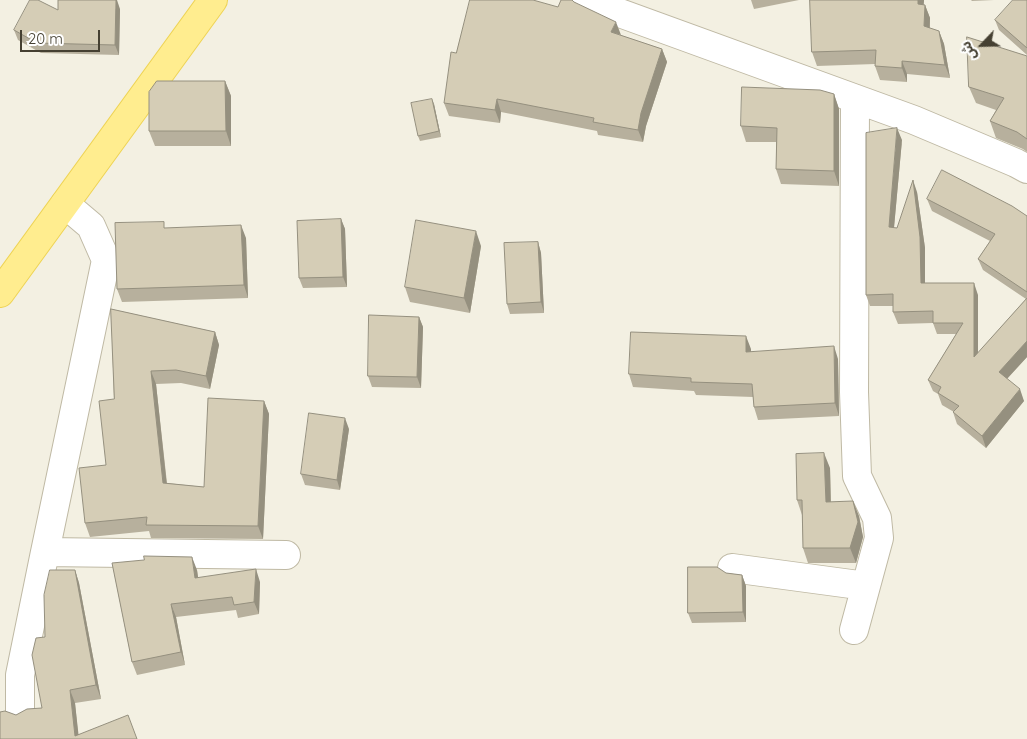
<!DOCTYPE html>
<meta charset="utf-8">
<style>
body{margin:0}
#map{position:relative;width:1027px;height:739px;overflow:hidden;background:#f3f0e2;font-family:Quicksand,"Noto Sans Arabic",sans-serif}
canvas{display:block}
.north{position:absolute;left:957px;top:20px;width:50px;height:50px;-webkit-text-stroke:4px #fff;paint-order:stroke;rotate:246deg;font-size:14px;font-weight:700;line-height:20px;text-align:center;color:#454032}
.north::after{content:'';display:block;margin:auto;width:18px;height:22px;background:#454032;clip-path:polygon(50% 0,100% 100%,50% 72%,0 100%)}
.scale{position:absolute;left:20px;top:30px;width:80px;height:22px;box-sizing:border-box;border:2px solid #454032;border-top:0;padding-left:6px;font-size:15px;line-height:18px;white-space:nowrap;color:#454032;-webkit-text-stroke:4px #fff;paint-order:stroke}
</style>
<div id="map">
<canvas width="1027" height="739"></canvas>
<div class="north">ش</div>
<div class="scale">20 m</div>
</div>
<script>
const ctx = document.querySelector('canvas').getContext('2d');
ctx.lineJoin = 'round';
function trace(path, color, width, dash) { ctx.strokeStyle = color; ctx.lineWidth = width; ctx.lineCap = dash ? 'butt' : 'round'; ctx.setLineDash(dash || []); ctx.stroke(path); }
function fill(path, color) { ctx.fillStyle = color; ctx.fill(path, 'evenodd'); }
const minor = new Path2D(`
 M584,0L914,120L1016,163L1027,169
 M65,204L91,226L106,260L45,552L286,555
 M732,568L866,586
 M854,630L879,538L877,518L857,476L854,392L855,99
 M20,713V675L45,552`);
const major = new Path2D(`
 M0,293L213,0`);
const wall = new Path2D(`
 M751,0H799L754,9Z
 M810,0H924L923,5H925L930,18V28L939,31L944,44L950,78L907,74V82L880,80L875,66V64L817,66L812,52Z
 M971,0H994L972,1Z
 M1027,0V55L999,30L995,20Z
 M574,2L620,35L662,49L667,62L646,126L643,142L598,135L597,131L501,112L500,123L449,116L444,103L558,7Z
 M120,9L119,55L41,53L18,40L14,30L58,10Z
 M1027,56V152L1023,149L996,138L990,121L996,110L976,103L969,87Z
 M225,81L231,96V146H155L149,131Z
 M834,94L839,109V186L781,184L776,169V142H746L741,126Z
 M434,104L441,137L420,141L418,136Z
 M902,140L894,228H897L917,192L925,248V283L978,295V353L1026,299L983,270L978,259L990,241L932,211L927,199L1027,216V357L1007,379L1024,401L986,448L957,424L953,412H954L942,405L938,394L933,391L928,380L956,334H937L933,323L898,324L893,312V306H870L866,295Z
 M341,219L345,229L347,287L303,288L299,278Z
 M166,228L246,238L248,298L122,302L117,289Z
 M538,242L541,253L544,313L510,314L507,304Z
 M481,246L470,313L410,302L405,287Z
 M111,309L215,332L219,345L210,389L181,383L156,384L167,483L204,487L264,401L269,414L263,539L151,538L149,531L90,537L85,523L106,465L114,399Z
 M419,317L423,327L421,388L372,387L368,376Z
 M751,349V352L838,359L839,416L758,420L754,407L753,397L696,395L694,391L633,387L629,374Z
 M349,429L340,490L305,485L301,474Z
 M830,468L831,502L859,516L863,537L856,563H808L803,548L802,515L797,500Z
 M112,563L197,570L198,578L260,582L259,614L238,618L236,610L176,617L185,665L137,675L132,662Z
 M75,570L79,583L101,699L75,703L78,734L137,739H0L16,715L42,708L45,637Z
 M726,573L742,575L746,586V622L692,623L688,613Z`);
const shadedWall = new Path2D(`
 M116,0H117L120,9L119,55L115,45Z
 M918,0H924L923,18L918,4Z
 M925,5L930,18L929,39L924,26Z
 M616,22L621,35L611,32Z
 M939,31L944,44L950,78L945,65Z
 M662,49L667,62L646,126L643,142L638,130L641,113Z
 M902,61L907,74V82L902,68Z
 M225,81L231,96V146L226,131Z
 M834,94L839,109V186L834,171Z
 M432,99L434,104L441,137L439,131Z
 M497,99L501,112L500,123L495,110Z
 M897,128L902,140L893,238L889,227Z
 M913,180L917,192L925,248V295L921,283Z
 M341,219L345,229L347,287L343,277Z
 M241,225L246,238L248,298L244,285Z
 M476,231L481,246L470,313L464,298Z
 M538,242L541,253L544,313L541,302Z
 M974,283L978,295V369L974,357Z
 M419,317L423,327L421,388L417,377Z
 M215,332L219,345L210,389L206,376Z
 M746,336L751,349V365L746,352Z
 M1027,341V357L1003,383L999,372Z
 M834,346L838,359L839,416L835,403Z
 M151,371L156,384L168,496L163,483Z
 M1020,389L1024,401L986,448L982,436Z
 M264,401L269,414L263,539L258,526Z
 M345,418L349,429L340,490L337,480Z
 M824,453L830,468L831,517L826,502Z
 M853,501L859,516L863,537L856,563L850,548Z
 M192,557L197,570L200,591L195,578Z
 M256,569L260,582L259,614L254,602Z
 M75,570L79,583L101,699L96,685Z
 M742,575L746,586V622L743,612Z
 M171,604L176,617L185,665L181,652Z
 M70,690L75,703L79,739L75,736Z`);
const building = new Path2D(`
 M30,0H38L58,10V0H116L115,45L37,43L14,30Z
 M470,0H533L558,7L561,0H572L574,2L616,22L611,32L662,49L641,113L638,130L593,122L594,118L497,99L495,110L444,103L451,52L456,53Z
 M810,0H918V4L925,5L924,26L939,31L945,65L902,61V68L875,66L876,50L812,52Z
 M1013,0H1027V48L995,20Z
 M967,37L1027,56V139L1017,132L990,121L1004,98L969,87Z
 M157,81H225L226,131H149V92Z
 M742,87L820,90L834,94V171L776,169L777,128L741,126Z
 M432,99L439,131L418,136L411,103Z
 M897,128L889,227L897,228L913,180L920,237L921,283H974V357L1027,298V341L999,372L1020,389L982,436L953,412L959,406L938,393L941,387L928,380L963,323H933V311L893,312V294L866,295V133Z
 M942,170L1012,206L1027,216V292L978,259L995,234L927,199Z
 M341,219L343,277L299,278L297,221Z
 M416,220L476,231L464,298L405,287Z
 M164,222V228L241,225L244,285L117,289L115,223Z
 M538,242L541,302L507,304L504,243Z
 M111,309L215,332L206,376L176,370L151,371L163,483L204,487L208,398L264,401L258,526L146,525L147,517L85,523L79,468L106,465L99,401L114,399Z
 M369,315L419,317L417,377L368,376Z
 M631,332L746,336V352L834,346L835,403L754,407L752,384L691,382V378L629,374Z
 M309,413L345,418L337,480L301,474Z
 M824,453L826,502L853,501L858,522L850,548H803L802,500H797L796,454Z
 M144,556L192,557L195,578L256,569L254,602L234,605L232,597L171,604L181,652L132,662L112,563L144,560Z
 M688,567H717L726,573L742,575L743,612L688,613Z
 M50,570H75L96,685L70,690L75,736L128,715L137,739H0V712L5,711L16,715L27,709L42,708L32,655L36,638L45,637L44,595Z`);
trace(minor, '#bfb9a4', 30);
trace(major, '#eed354', 30);
trace(minor, '#fff', 28);
trace(major, '#ffed8f', 28);
fill(wall, '#b7b09d');
fill(shadedWall, '#95907f');
fill(building, '#d5cdb6');
trace(building, '#95907f', 1);
</script>
